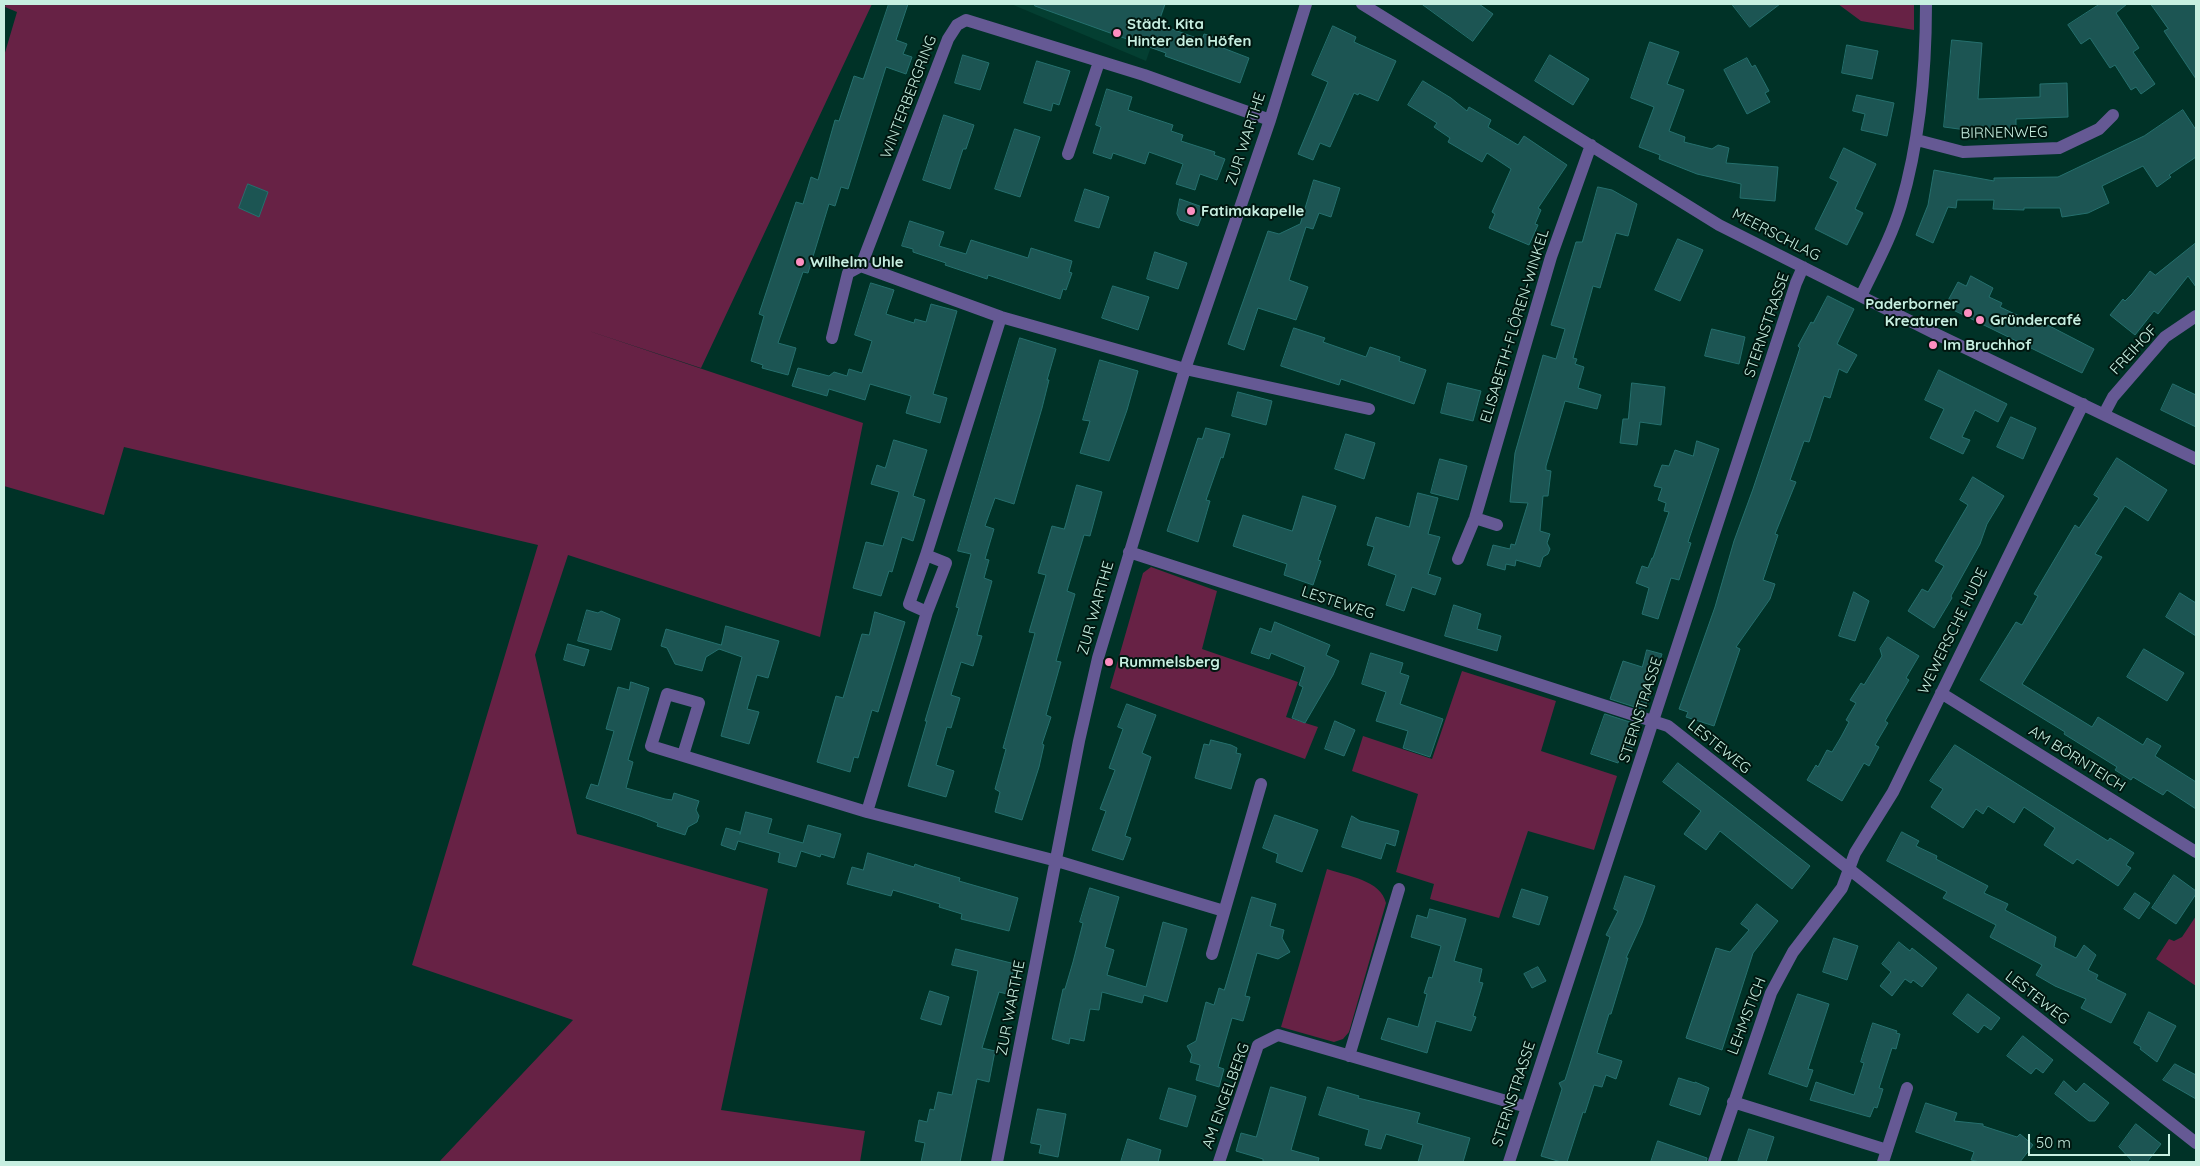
<!DOCTYPE html>
<meta charset="utf-8">
<style>
body{margin:0}
#map{position:relative;width:2200px;height:1166px;overflow:hidden;background:#003227;font-family:Quicksand,sans-serif}
canvas{display:block}
.frame{position:absolute;inset:0;border:5px solid #c7efe1;pointer-events:none}
.scale{position:absolute;left:2028px;top:1134px;width:142px;height:22px;box-sizing:border-box;border:2px solid #c7efe1;border-top:0;padding-left:6px;font-size:15px;line-height:18px;white-space:nowrap;color:#c7efe1;-webkit-text-stroke:4px #001710;paint-order:stroke}
</style>
<div id="map">
<canvas width="2200" height="1166"></canvas>
<div class="frame"></div>
<div class="scale">50 m</div>
</div>
<script>
const ctx = document.querySelector('canvas').getContext('2d');
ctx.lineJoin = 'round';
function fill(path, color) { ctx.fillStyle = color; ctx.fill(path, 'evenodd'); }
function trace(path, color, width, dash) { ctx.strokeStyle = color; ctx.lineWidth = width; ctx.lineCap = dash ? 'butt' : 'round'; ctx.setLineDash(dash || []); ctx.stroke(path); }
function label(font, color, halo, rows, align = 'center') {
  ctx.font = font + ' Quicksand,sans-serif'; ctx.lineWidth = 4; ctx.setLineDash([]); ctx.textBaseline = 'middle'; ctx.strokeStyle = halo; ctx.fillStyle = color; for (const [text, x, y, turn = 0] of rows) {
    ctx.save(); ctx.translate(x, y); ctx.rotate((+turn || 0) * Math.PI / 180); ctx.textAlign = isNaN(turn) ? turn : align; if (halo) ctx.strokeText(text, 0, 0); ctx.fillText(text, 0, 0); ctx.restore();
  }
}
const built = new Path2D(`
 M1011,4H1166L1146,61Z`);
const green = new Path2D(`
 M6,4H872L701,368L586,330L863,423L820,637L568,555L535,655L577,834L768,889L721,1110L865,1131L860,1162H439L573,1020L412,965L538,545L124,447L104,515L4,486V56L17,12L5,7Z
 M1838,4H1914V30L1861,21Z
 M1151,567L1217,591L1202,649L1298,682L1286,717L1318,727L1305,759L1110,688L1143,573Z
 M1462,671L1556,701L1541,751L1617,776L1594,850L1528,831L1499,918L1430,899L1434,884L1396,872L1418,794L1352,771L1363,736L1432,759Z
 M1327,869C1347,876 1381,880 1386,903L1349,1032L1343,1039L1334,1042L1281,1027Z
 M2196,916V986L2156,959L2169,939L2174,941L2182,937Z`);
const building = new Path2D(`
 M889,4H908L896,40L907,44L903,54L912,57L906,74L886,67L848,189L841,187L835,206L829,204L808,273L803,272L778,343L796,348L788,375L762,368L763,365L751,361L764,316L759,314L796,202L803,204L811,177L818,180L835,120L839,121L854,76L863,79Z
 M1035,4H1165L1158,24L1202,40L1204,34L1226,40L1223,48L1249,58L1240,83L1165,56L1166,53L1035,6Z
 M1422,4H1479L1493,14L1473,41Z
 M1732,4H1780L1750,27Z
 M2100,4H2127L2116,13L2139,48L2133,52L2155,84L2141,94L2136,87L2131,90L2115,65L2110,68L2090,38L2081,44L2068,25Z
 M2151,4H2196V79L2164,31L2168,29Z
 M1333,26L1356,37L1354,42L1396,61L1378,101L1359,93L1358,95L1354,93L1330,147L1320,143L1313,160L1298,154L1328,82L1312,75Z
 M1952,40L1982,43L1978,99L2040,97V84L2067,83L2068,117L2016,119V130L1981,132L1944,127Z
 M1650,42L1679,52L1667,84L1684,90L1669,131L1685,137L1684,142L1712,149L1718,145L1729,148L1726,163L1778,167L1775,201L1740,198L1741,184L1697,174L1659,159L1660,155L1639,147L1654,107L1631,98Z
 M1847,45L1878,51L1872,79L1842,73Z
 M963,55L989,63L980,90L955,83Z
 M1550,55L1589,79L1573,105L1535,81Z
 M1747,58L1752,67L1755,65L1769,91L1765,93L1770,102L1747,114L1724,70Z
 M1037,61L1070,71L1059,105L1053,103L1051,111L1024,103Z
 M1423,81L1451,98L1467,111L1469,107L1491,120L1488,127L1518,145L1524,136L1567,165L1538,208L1541,210L1535,224L1538,225L1529,245L1489,228L1495,214L1492,212L1511,169L1487,153L1482,162L1448,142L1450,138L1434,127L1437,123L1408,105Z
 M1107,89L1132,97L1128,110L1173,125L1171,131L1183,135L1181,141L1215,152L1214,155L1225,159L1217,180L1200,174L1195,190L1176,184L1183,164L1149,152L1145,164L1113,153L1111,159L1093,153L1101,127L1096,125Z
 M1857,95L1894,103L1887,136L1861,130L1865,114L1853,111Z
 M2183,110L2196,130V157L2169,175L2171,177L2157,187L2143,166L2102,186L2109,203L2088,213L2062,217L2060,208H2024V210L1993,209L1994,200H1957L1956,208L1948,207L1933,243L1916,235L1928,205L1934,170L1994,181V178L2058,177L2144,136Z
 M944,115L974,125L966,149H963L950,189L923,180Z
 M1015,129L1040,137L1020,197L995,189Z
 M1844,148L1876,164L1855,209L1863,213L1847,245L1815,229L1838,182L1830,178Z
 M1314,180L1340,188L1331,217L1319,213L1313,229L1306,227L1289,280L1308,287L1296,320L1258,308L1244,350L1228,344L1268,231L1279,234L1300,224Z
 M248,184L268,192L259,217L239,208Z
 M1598,187L1612,190L1637,204L1628,236L1616,233L1600,288L1593,286L1573,358L1577,359L1575,364L1584,367L1578,388L1601,395L1597,409L1565,401L1546,466V470L1551,471L1548,496H1543L1540,531L1550,534L1547,543L1550,549L1548,554L1543,557L1540,567L1516,560L1515,566L1506,564L1505,570L1487,565L1493,545L1510,549L1511,544L1515,545L1528,503L1510,502L1515,453L1543,355L1556,359L1565,329L1551,325L1576,242H1582Z
 M1085,189L1109,197L1099,228L1075,221Z
 M1180,199L1205,208L1198,226L1180,220L1177,214Z
 M910,221L944,232L939,246L966,254L971,240L1028,258L1031,248L1072,261L1069,272L1072,273L1066,290L1063,289L1060,299L988,275L987,279L945,265L946,263L913,252V249L902,246Z
 M1678,239L1703,250L1680,301L1655,290Z
 M2196,243V287L2188,276L2158,314L2154,311L2135,335L2110,315L2123,299L2125,301L2132,294L2150,271L2155,275Z
 M1155,252L1187,263L1178,289L1147,279Z
 M1971,276L1993,288L1989,297L2002,303L2000,307L2034,323L2036,319L2094,349L2082,373L1945,306L1958,282L1966,286Z
 M871,283L894,290L886,314L914,323L915,319L926,322L931,304L957,311L933,394L947,398L940,423L906,413L911,396L870,384L865,400L829,389L827,396L792,386L798,368L829,376L834,372L847,376L849,369L862,373L872,341L855,335Z
 M1113,286L1149,297L1138,330L1102,318Z
 M1828,296L1854,309L1837,344L1857,355L1847,373L1839,369L1830,398L1824,396L1809,442L1804,441L1790,480L1796,482L1775,534L1778,535L1763,580L1775,584L1770,599L1736,647L1740,649L1714,726L1686,717L1688,712L1679,709L1715,607L1734,541L1753,489L1800,348L1798,346L1811,322L1813,323Z
 M1294,328L1325,338L1323,342L1366,357L1370,347L1400,357L1399,361L1426,370L1414,404L1341,379L1339,385L1281,366Z
 M1712,329L1745,337L1739,364L1705,356Z
 M1020,338L1056,349L1047,380H1049L1042,408L1014,504L995,498L985,526L994,529L985,559L989,560L984,578L992,581L977,635L982,636L973,666L961,662L951,695L960,698L951,728L947,727L936,765L954,771L946,797L908,786L927,721H925L959,608L956,607L971,554L958,551Z
 M1100,360L1138,371L1127,410L1109,461L1080,453L1090,421L1083,420Z
 M1939,370L2007,404L1998,422L1975,410L1962,437L1970,440L1963,454L1930,438L1944,409L1925,400Z
 M1448,383L1481,391L1473,421L1441,413Z
 M1632,383L1665,387L1661,425L1640,422L1637,445L1620,443L1623,419H1628Z
 M2173,384L2196,395V427L2161,410Z
 M1238,392L1272,401L1266,425L1232,416Z
 M2011,417L2036,428L2023,459L1997,447Z
 M1206,428L1230,434L1223,458L1221,457L1206,500L1210,501L1198,542L1167,531L1198,438L1202,439Z
 M1346,434L1375,443L1364,479L1335,469Z
 M894,440L927,450L913,496L925,500L913,541L902,537L892,572L889,571L881,596L853,588L866,542L883,546L899,492L871,484L877,465L885,468Z
 M1697,441L1719,449L1688,542L1691,543L1679,580L1671,578L1658,619L1642,614L1649,588L1636,583L1642,566L1648,568L1652,558H1653L1669,512L1664,511L1666,503L1658,500L1662,488L1654,486L1662,465L1669,466L1675,450L1693,456Z
 M2117,458L2167,490L2148,521L2125,506L2095,554L2102,557L2022,684L2092,727L2098,717L2143,745L2147,738L2161,746L2155,756L2196,782V809L2167,790L2163,795L2133,777L2131,780L2115,770L2117,767L2064,734L2065,732L1980,680L2016,622L2022,625L2038,596L2034,594L2075,525L2079,528L2099,498L2094,495Z
 M1440,459L1467,466L1458,500L1431,493Z
 M1973,477L2004,496L1987,524L1980,544L1951,596L1952,598L1934,628L1908,611L1922,589L1928,592L1944,566L1935,561L1968,505L1960,500Z
 M1077,485L1102,492L1090,536L1084,535L1067,591L1075,594L1056,661L1061,662L1046,715L1051,717L1042,744L1044,745L1039,767L1022,820L995,812L1000,792L995,789L1006,749L1003,748L1035,633L1029,632L1046,575L1038,573L1052,526L1064,529Z
 M1418,493L1438,498L1428,534L1440,537L1428,574L1441,578L1435,595L1412,587L1404,611L1386,605L1396,575L1368,565L1374,547L1367,545L1376,517L1409,527Z
 M1303,496L1336,506L1318,560L1321,561L1313,585L1284,575L1287,564L1233,546L1243,515L1292,531Z
 M1854,592L1869,601L1855,641L1839,636Z
 M2180,593L2196,603V636L2166,617Z
 M1454,605L1481,614L1477,629L1501,636L1497,651L1445,636Z
 M587,610L598,613L601,611L620,619L611,650L578,641Z
 M875,612L905,622L878,712L872,710L858,758L854,757L850,772L817,762L836,696L843,698L862,634L869,635Z
 M1275,622L1330,645L1326,655L1339,661L1333,675L1305,723L1292,718L1303,687L1299,685L1305,667L1271,653L1269,659L1251,653L1260,628L1271,632Z
 M726,626L779,641L768,678L757,675L747,709L759,712L749,744L721,736L742,657L719,649L706,657L702,671L675,664L667,648L661,646L666,629L721,645Z
 M1888,637L1919,656L1906,678L1909,680L1885,721L1888,723L1875,745L1879,747L1869,766L1864,763L1842,801L1807,780L1816,765L1818,767L1827,750L1832,752L1841,737L1849,722L1846,720L1856,703L1850,700L1861,683L1864,685L1882,656L1880,649Z
 M568,644L589,650L584,666L564,660Z
 M2144,649L2184,673L2167,701L2127,677Z
 M1647,650L1662,654L1644,710L1610,699L1623,661L1642,667Z
 M1371,653L1403,663L1400,673L1409,676L1400,704L1443,719L1430,757L1403,748L1408,731L1376,721L1386,692L1362,684Z
 M631,682L649,688L628,760L633,762L626,788L665,799L672,800L674,793L699,801L696,810L699,816L697,822L688,827L685,835L657,826L658,823L640,816L586,798L591,784L598,786L614,731L606,729L618,687L629,690Z
 M1127,704L1156,715L1142,753L1151,757L1125,836L1131,838L1123,860L1092,850L1106,811L1100,809L1115,770L1109,768L1123,729L1118,727Z
 M1605,714L1639,725L1631,751L1623,748L1618,763L1591,754Z
 M1335,721L1355,730L1344,756L1325,749Z
 M1211,740L1231,745L1237,748L1236,753L1241,754L1231,789L1195,778L1204,744L1209,745Z
 M1955,745L2108,841L2110,838L2134,853L2126,865L2131,868L2118,886L2077,859L2073,864L2044,845L2055,828L2024,807L2014,823L1988,806L1983,814L1976,809L1963,828L1931,807L1943,789L1930,781Z
 M1678,763L1810,866L1792,889L1720,831L1706,850L1684,834L1701,811L1663,782Z
 M746,812L772,819L768,833L803,843L808,825L841,834L834,858L821,854L820,857L801,851L796,867L778,862L780,853L738,841L735,850L721,845L726,828L740,832V834Z
 M1275,815L1318,830L1302,872L1276,862L1278,854L1263,848Z
 M1352,816L1360,821L1399,831L1395,846L1386,843L1381,859L1342,847Z
 M1902,832L1919,841L1916,846L1937,856L1936,859L1988,886L1984,893L2008,904L2005,910L2056,937L2054,947L2076,958L2084,945L2096,955L2088,970L2098,975L2096,979L2126,994L2111,1023L2081,1008L2086,999L2055,986L2036,975L2042,965L1990,937L1996,925L1943,898L1947,892L1887,861Z
 M868,853L914,867L915,864L923,867L960,878L959,881L1018,898L1009,931L961,919L962,914L939,907L940,904L893,890L891,896L847,884L852,867L863,870Z
 M2174,875L2196,891V894L2176,924L2152,908Z
 M1625,876L1655,886L1642,923L1626,958H1628L1611,1014H1609L1597,1053L1622,1061L1616,1079L1606,1075L1602,1087L1594,1085L1585,1113L1583,1112L1567,1162H1561L1541,1156L1562,1089L1559,1083L1565,1080L1610,937L1606,935L1618,911L1614,909Z
 M1090,888L1119,897L1105,947L1114,950L1107,975L1146,987L1163,922L1187,929L1167,1002L1144,995L1142,1003L1102,992L1099,1010L1090,1009L1084,1041L1070,1038L1069,1044L1052,1039L1063,989H1065L1073,962L1083,923L1080,922Z
 M1522,889L1548,897L1539,925L1513,917Z
 M2135,893L2150,903L2139,919L2124,909Z
 M1252,897L1276,904L1270,926L1284,930L1282,938L1290,952L1278,959L1257,953L1245,996L1250,997L1243,1021L1232,1018L1218,1067L1224,1069L1219,1087L1196,1080L1200,1065L1190,1062L1192,1055L1187,1046L1196,1041L1206,1002L1214,1005L1219,988L1224,990Z
 M1757,904L1778,921L1753,953L1722,1050L1686,1038L1716,948L1730,952L1749,930L1741,924Z
 M1430,909L1466,919L1454,961L1482,969L1479,982L1483,983L1473,1016L1476,1017L1471,1031L1436,1021L1427,1053L1381,1039L1388,1018L1418,1027L1427,994L1424,993L1429,977L1432,978L1441,946L1411,937L1417,915L1427,918Z
 M1834,938L1858,946L1847,980L1823,972Z
 M1899,942L1910,951L1912,948L1937,968L1922,987L1913,980L1911,983L1905,979L1892,996L1880,986L1891,972L1882,964Z
 M956,949L1015,964L1007,994L999,992L982,1048L995,1051L989,1082L977,1079L960,1162H921L925,1143L915,1141L919,1120L927,1122L930,1109L934,1110L938,1092L952,1095L978,971L952,965Z
 M1538,967L1546,981L1532,988L1524,974Z
 M930,991L949,997L941,1025L921,1019Z
 M1798,994L1829,1004L1808,1069L1813,1070L1807,1087L1769,1074Z
 M1968,994L2000,1018L1991,1030L1984,1025L1978,1033L1953,1014Z
 M2149,1012L2176,1026L2157,1062L2140,1049L2141,1047L2134,1043Z
 M1873,1023L1897,1031L1896,1033L1900,1034L1896,1049L1892,1048L1879,1088L1883,1089L1877,1108L1874,1107L1870,1117L1810,1100L1816,1082L1854,1095L1864,1063L1861,1062Z
 M2023,1036L2053,1060L2043,1073L2036,1068L2031,1074L2007,1056Z
 M2175,1064L2196,1075V1099L2163,1080Z
 M1679,1078L1695,1083V1082L1709,1088L1700,1115L1670,1105Z
 M2064,1081L2076,1092L2084,1083L2109,1103L2095,1121H2089L2055,1094Z
 M1271,1087L1306,1097L1291,1150L1319,1158L1318,1162H1263V1159L1236,1151L1241,1133L1256,1137Z
 M1328,1087L1359,1096L1358,1098L1420,1113L1417,1123L1470,1138L1463,1162H1418L1423,1145L1386,1134L1381,1149L1365,1145L1369,1130L1319,1115Z
 M1169,1088L1196,1096L1187,1127L1160,1119Z
 M1926,1103L1957,1113L1954,1121L1983,1124V1126L2017,1137L2020,1134L2033,1145L2020,1162H1980L1971,1160L1974,1152L1916,1132Z
 M1038,1109L1066,1114L1058,1157L1039,1153L1041,1145L1031,1143Z
 M2136,1124L2161,1144L2147,1162H2133L2119,1147Z
 M1749,1129L1774,1137L1766,1162H1738Z
 M1128,1139L1161,1150L1158,1162H1121Z
 M1658,1141L1707,1158L1706,1162H1651Z`);
const minor = new Path2D(`
 M1362,4L1719,225L1934,333L2196,459
 M1270,120L1144,75L966,20L957,25L948,39L861,266L1001,317L1185,369L1369,409
 M1917,140L1963,152L2059,148L2099,129L2113,115
 M1068,154L1099,62
 M1861,296C1875,267 1892,236 1901,205C1920,140 1926,71 1926,4
 M832,338L848,273L861,266
 M2104,414L2113,397L2165,337L2196,316
 M1475,518L1497,525
 M1129,552L1668,726L2196,1143
 M926,555L909,604L927,612
 M1458,559L1475,518L1551,257L1591,145
 M1941,693L2196,852
 M683,755L699,703L667,694L651,746L867,812L1057,861L1224,911
 M867,812L927,612L946,563L926,555L1001,317
 M1212,954L1261,784
 M1349,1056L1399,889
 M1733,1102L1887,1150
 M997,1162L1079,741L1098,658L1185,369L1270,120L1306,4
 M1219,1162L1258,1045L1278,1035L1527,1107
 M1509,1162L1796,283L1803,267
 M1714,1162L1771,993L1793,952L1842,888L1855,853L1893,792L2083,404
 M1883,1162L1907,1088`);
const markers = [
 [1117,33,5,"#fd8ec0"],
 [1191,211,5,"#fd8ec0"],
 [800,262,5,"#fd8ec0"],
 [1968,313,5,"#fd8ec0"],
 [1980,320,5,"#fd8ec0"],
 [1933,345,5,"#fd8ec0"],
 [1109,662,5,"#fd8ec0"]
];
const poiNames = [
 ["Städt. Kita",1127,24],
 ["Hinter den Höfen",1127,41],
 ["Fatimakapelle",1201,211],
 ["Wilhelm Uhle",810,262],
 ["Paderborner",1958,304,"right"],
 ["Kreaturen",1958,321,"right"],
 ["Gründercafé",1990,320],
 ["Im Bruchhof",1943,345],
 ["Rummelsberg",1119,662]
];
const streetNames = [
 ["WINTERBERGRING",909,97,-69],
 ["BIRNENWEG",2004,133,-1],
 ["ZUR WARTHE",1246,139,-72],
 ["MEERSCHLAG",1776,235,27],
 ["STERNSTRASSE",1767,325,-71],
 ["ELISABETH-FLÖREN-WINKEL",1515,326,-73],
 ["FREIHOF",2134,350,-47],
 ["LESTEWEG",1338,603,18],
 ["ZUR WARTHE",1096,608,-74],
 ["WEWERSCHE HUDE",1953,631,-64],
 ["STERNSTRASSE",1641,710,-72],
 ["LESTEWEG",1719,747,39],
 ["AM BÖRNTEICH",2077,759,32],
 ["LESTEWEG",2037,998,38],
 ["ZUR WARTHE",1011,1008,-79],
 ["LEHMSTICH",1747,1016,-69],
 ["STERNSTRASSE",1514,1094,-72],
 ["AM ENGELBERG",1226,1096,-70]
];
fill(built, '#043f32');
fill(green, '#672245');
fill(building, '#1c5553');
trace(building, '#25706e', 1);
trace(minor, '#655994', 12);
for (const [x, y, r, color] of markers) { const dot = new Path2D(); dot.arc(x, y, r, 0, 2 * Math.PI); ctx.fillStyle = color; ctx.fill(dot); trace(dot, '#001710', 2); }
label('bold 15px', '#c7efe1', '#001710', poiNames, 'left');
label('15px', '#c7efe1', '#001710', streetNames);
</script>
